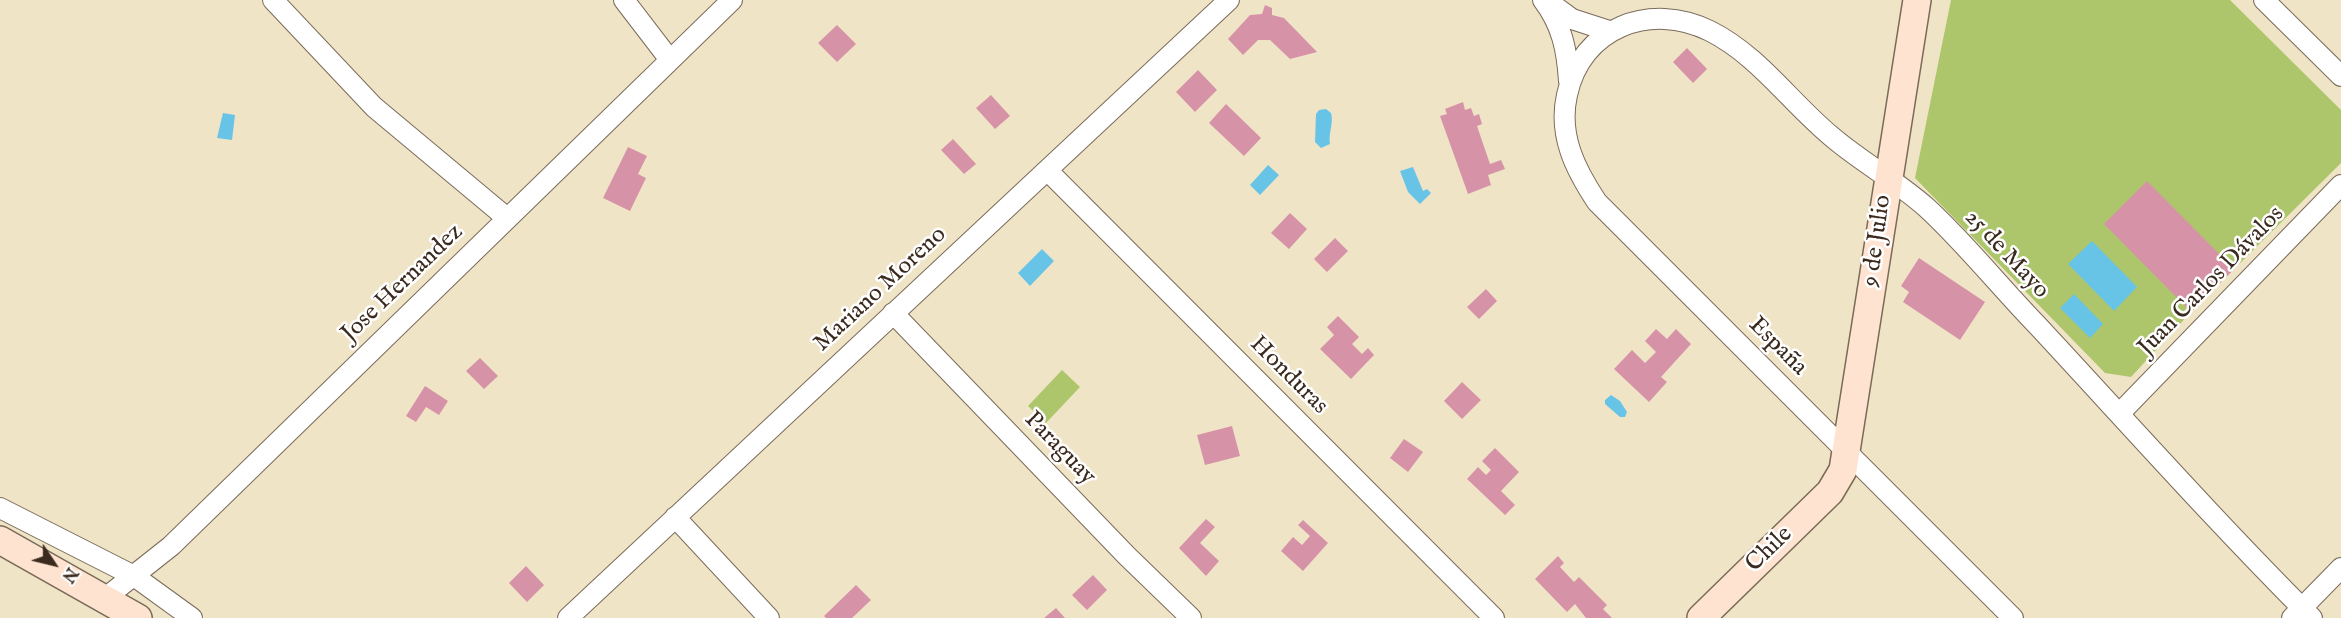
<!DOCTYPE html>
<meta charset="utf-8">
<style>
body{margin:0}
#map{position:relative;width:2341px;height:618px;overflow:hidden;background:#f0e4c7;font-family:"IM FELL English",serif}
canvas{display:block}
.north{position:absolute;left:24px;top:534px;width:60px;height:60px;-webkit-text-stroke:4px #fff;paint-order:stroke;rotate:125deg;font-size:16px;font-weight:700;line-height:24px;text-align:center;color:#3b2a1e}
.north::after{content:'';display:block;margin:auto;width:21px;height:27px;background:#3b2a1e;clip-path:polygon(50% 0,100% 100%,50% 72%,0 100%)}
</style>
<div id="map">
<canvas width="2341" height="618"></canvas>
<div class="north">N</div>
</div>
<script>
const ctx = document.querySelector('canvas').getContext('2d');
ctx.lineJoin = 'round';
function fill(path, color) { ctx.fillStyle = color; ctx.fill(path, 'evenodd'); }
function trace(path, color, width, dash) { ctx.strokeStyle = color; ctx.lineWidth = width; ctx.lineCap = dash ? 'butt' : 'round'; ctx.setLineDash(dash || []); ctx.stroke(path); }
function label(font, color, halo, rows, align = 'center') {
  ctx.font = font + ' "IM FELL English",serif'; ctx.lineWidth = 5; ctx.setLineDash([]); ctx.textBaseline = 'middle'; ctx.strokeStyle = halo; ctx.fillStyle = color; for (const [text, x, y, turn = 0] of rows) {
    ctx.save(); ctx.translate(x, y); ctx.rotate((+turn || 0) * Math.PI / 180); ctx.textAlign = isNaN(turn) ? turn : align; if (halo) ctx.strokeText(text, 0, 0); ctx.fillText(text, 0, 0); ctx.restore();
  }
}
const green = new Path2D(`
 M1951,0H2230L2341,110V163L2191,312L2131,377L2105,373L1915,178Z
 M1062,370L1080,387L1046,423L1028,406Z`);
const water = new Path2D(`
 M1326,109L1331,113C1334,124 1328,133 1330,144L1321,148L1315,142L1316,114L1319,110Z
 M223,113L235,115L232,140L217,138Z
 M1268,165L1279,175L1260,195L1250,185Z
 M1413,167L1423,191L1427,189L1431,193L1420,204L1408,192L1400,171Z
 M2092,241L2137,287L2114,311L2068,264Z
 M1042,249L1054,261L1030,286L1018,273Z
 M2074,294L2103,324L2090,338L2060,308Z
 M1611,395L1620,401L1627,412L1625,417H1620L1605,404V400Z`);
const building = new Path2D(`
 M1265,5L1272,8V15L1284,18L1317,52L1290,59L1270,40H1258L1243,55L1228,39L1250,15L1262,14Z
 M837,25L856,44L837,62L818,43Z
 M1687,48L1707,69L1693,83L1673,62Z
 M1198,70L1217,90L1195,112L1176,92Z
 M991,95L1010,116L995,129L976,108Z
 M1463,102L1465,110L1471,108L1474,116L1479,114L1482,124L1477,126L1490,164L1501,160L1505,169L1488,175L1491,185L1468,194L1440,116L1447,114L1445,109Z
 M1226,104L1261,138L1244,156L1209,123Z
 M953,139L976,164L964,174L941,150Z
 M628,147L647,156L638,174L646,178L630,211L603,198Z
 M2147,181L2234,269L2191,312L2104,224Z
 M1290,213L1307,229L1289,249L1271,233Z
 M1335,238L1348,251L1327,272L1314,259Z
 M1919,258L1985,302L1960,340L1903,302L1909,292L1901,286Z
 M1486,289L1497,301L1479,319L1467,307Z
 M1338,316L1359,337L1352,344L1362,354L1368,348L1374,355L1351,379L1320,349L1334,335L1327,327Z
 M1656,329L1667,339L1676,329L1691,344L1661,377L1667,382L1649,402L1614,369L1632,350L1645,363L1656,352L1645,341Z
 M480,358L498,376L484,389L466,371Z
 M1462,382L1481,400L1462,419L1444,401Z
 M425,386L448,401L439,415L426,407L416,422L406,416Z
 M1232,426L1240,456L1205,465L1197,435Z
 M1404,439L1423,452L1408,472L1390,458Z
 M1495,448L1519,472L1501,491L1515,505L1505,515L1467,479L1478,467L1486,475L1491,470L1482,461Z
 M1206,519L1215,527L1200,543L1219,561L1206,576L1179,548Z
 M1303,520L1328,543L1303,571L1281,551L1293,537L1302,545L1310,536L1298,525Z
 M1558,556L1564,563L1560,567L1574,582L1579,577L1607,605L1603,609L1612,618H1586L1575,604L1567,612L1535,579Z
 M526,566L544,585L527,602L509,583Z
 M1093,575L1107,590L1087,610L1072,595Z
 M856,585L871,600L852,618H826L824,616Z
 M1056,608L1065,618H1044Z`);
const street = new Path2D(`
 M273,0L374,107L507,218
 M624,0L670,60
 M1543,0C1562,25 1567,50 1569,81
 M2264,0L2341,76
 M1550,3L1572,19L1609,31
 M1047,170L1494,618
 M893,313L1127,556L1191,618
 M2119,414L2341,185
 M0,508L134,576L192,618
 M675,517L769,618
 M104,599L171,546L732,0
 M568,618L1229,0
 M2013,618L1597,202C1575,169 1558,135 1567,95C1581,28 1650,1 1710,31C1758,55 1790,102 1831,136C1861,162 1897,181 1927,208C1966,244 2000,287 2037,325C2128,423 2217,523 2312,618
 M2292,618L2341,568`);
const secondary = new Path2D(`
 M0,540L138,618
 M1701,618L1830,492L1843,470L1917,0`);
const streetNames = [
 ["9 de Julio",1878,241,-82],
 ["25 de Mayo",2006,255,47],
 ["Juan Carlos Dávalos",2212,282,-46],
 ["Jose Hernandez",403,284,-44],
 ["Mariano Moreno",881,290,-43],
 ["España",1777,347,45],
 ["Honduras",1288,376,45],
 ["Paraguay",1059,449,46],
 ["Chile",1770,550,-44]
];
fill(green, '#adc66b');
fill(water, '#68c4e6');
fill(building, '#d693a8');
trace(street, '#7a6b59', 22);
trace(secondary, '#7a6b59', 30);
trace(street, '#fff', 20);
trace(secondary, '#fee3d1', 27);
label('24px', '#3b2a1e', '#fff', streetNames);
</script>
